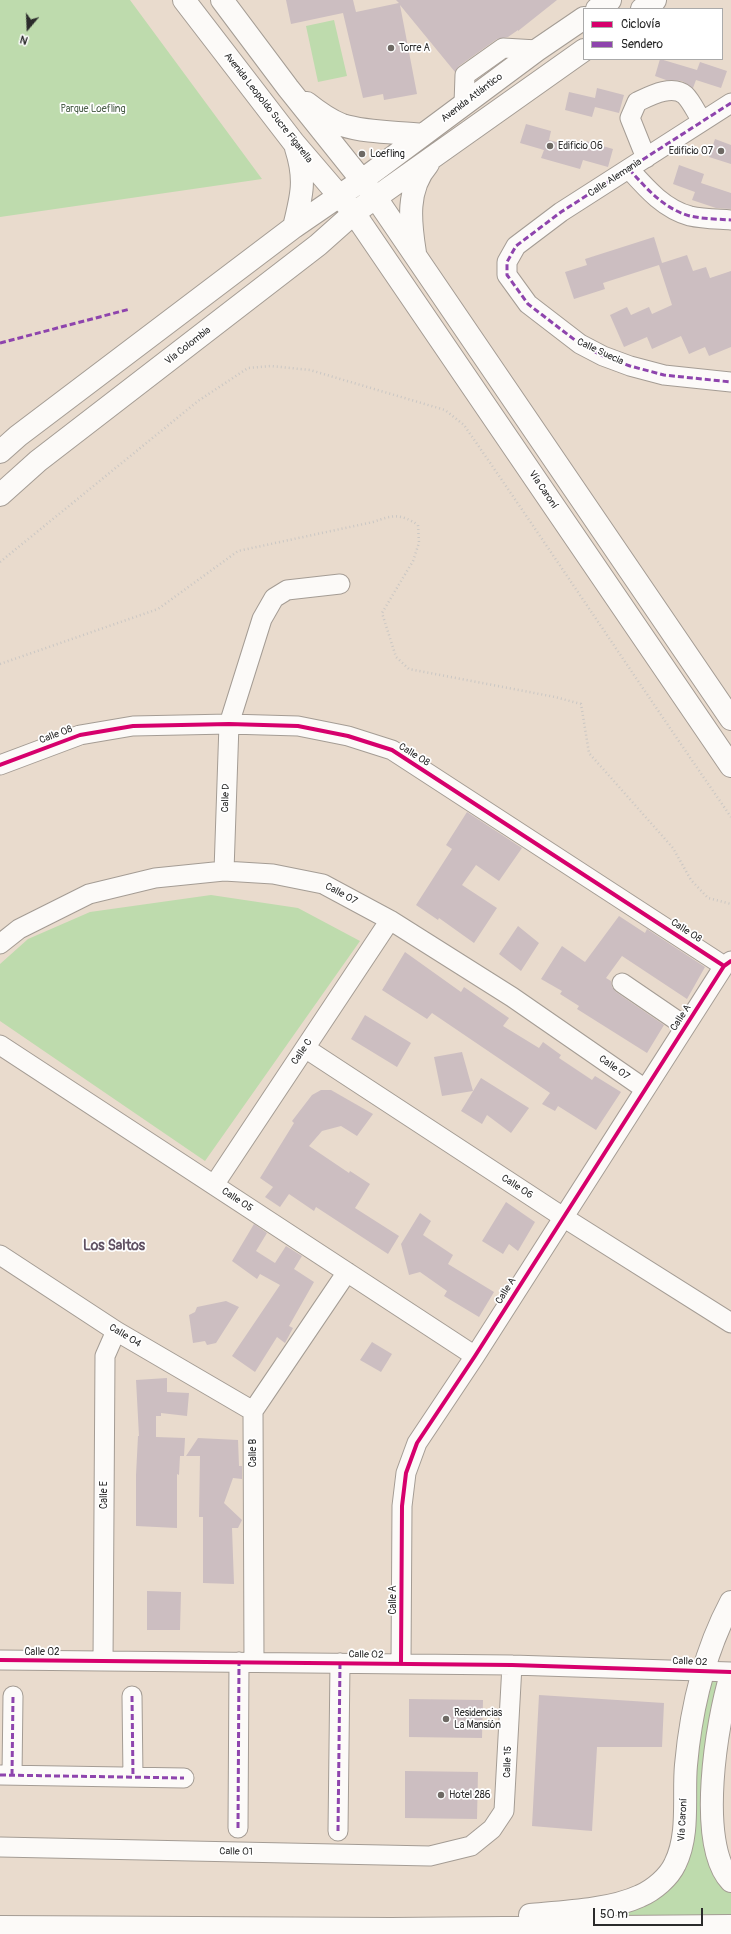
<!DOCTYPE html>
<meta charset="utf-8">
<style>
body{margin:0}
#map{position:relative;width:731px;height:1934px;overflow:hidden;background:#e9dbcd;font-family:Pangolin,sans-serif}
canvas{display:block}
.legend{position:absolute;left:583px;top:8px;width:140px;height:52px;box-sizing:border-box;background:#fff;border:1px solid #aaa;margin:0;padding:5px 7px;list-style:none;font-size:12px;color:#2b2b2b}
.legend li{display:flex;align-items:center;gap:8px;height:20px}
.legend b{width:20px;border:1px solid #aaa}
.north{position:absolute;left:8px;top:8px;width:40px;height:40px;-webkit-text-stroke:3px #fff;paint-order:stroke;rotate:199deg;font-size:11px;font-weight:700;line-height:16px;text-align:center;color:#2b2b2b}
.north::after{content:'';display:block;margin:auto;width:14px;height:18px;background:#2b2b2b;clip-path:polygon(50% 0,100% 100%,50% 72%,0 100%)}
.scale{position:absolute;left:593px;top:1908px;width:110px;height:18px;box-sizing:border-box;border:2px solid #2b2b2b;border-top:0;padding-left:5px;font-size:12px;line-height:14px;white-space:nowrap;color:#2b2b2b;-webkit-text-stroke:3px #fff;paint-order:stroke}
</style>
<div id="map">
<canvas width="731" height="1934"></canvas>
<ul class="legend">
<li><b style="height:5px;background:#d6006c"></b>Ciclovía</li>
<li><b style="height:5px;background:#8e44ad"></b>Sendero</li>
</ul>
<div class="north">N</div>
<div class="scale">50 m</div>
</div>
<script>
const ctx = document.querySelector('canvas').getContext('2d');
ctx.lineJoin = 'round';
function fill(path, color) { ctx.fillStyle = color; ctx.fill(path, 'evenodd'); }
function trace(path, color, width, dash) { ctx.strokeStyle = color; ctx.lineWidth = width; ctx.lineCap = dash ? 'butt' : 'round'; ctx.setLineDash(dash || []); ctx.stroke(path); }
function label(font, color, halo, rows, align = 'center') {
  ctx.font = font + ' Pangolin,sans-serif'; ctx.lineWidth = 3.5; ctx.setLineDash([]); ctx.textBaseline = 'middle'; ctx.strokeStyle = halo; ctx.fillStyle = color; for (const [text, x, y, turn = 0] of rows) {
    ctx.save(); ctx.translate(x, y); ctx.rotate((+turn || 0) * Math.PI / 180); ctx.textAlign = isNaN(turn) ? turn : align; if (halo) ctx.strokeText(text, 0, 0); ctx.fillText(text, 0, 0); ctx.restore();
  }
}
const green = new Path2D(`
 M0,0H130L262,179L0,217Z
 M334,20L347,76L318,82L306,26Z
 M211,895L298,908L360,941L205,1161L0,1021V964L28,939L90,912Z
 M705,1670L731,1672L713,1782L731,1881V1926L391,1929L579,1910L666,1877Z`);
const building = new Path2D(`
 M286,0H353L356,12L399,3L396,0H557L518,31V30L508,37L497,39L459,66L455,72L400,5L417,94L384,100L383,94L363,98L343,13L291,24Z
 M660,59L697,70L700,62L727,71L721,88L696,80L693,88L682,81L666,80L655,76Z
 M597,88L624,95L619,113L595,107L592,117L565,110L569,92L595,98Z
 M526,124L551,131L549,140L584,150L586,141L613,149L608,167L583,160L580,169L541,158L544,150L520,143Z
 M715,139L731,145V164L709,157Z
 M679,165L704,174L701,183L731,193V209L716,208L692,200L695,192L673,184Z
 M654,237L662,263L687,255L693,271L706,267L710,278L731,271V347L709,356L705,347L689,354L681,336L652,349L647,337L624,347L610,315L627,307L631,315L649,307L652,314L672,305L659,265L603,283L605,289L574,299L565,272L587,265L585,259Z
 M467,812L522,848L499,881L476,865L462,885L497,908L474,943L439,918L438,920L416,905L452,849L446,845Z
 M619,916L645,933L647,929L705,967L687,999L622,956L606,978L611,981L612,987L616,992L664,1025L647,1053L577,1009L579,1006L560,994L562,991L541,979L562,946L585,962Z
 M518,926L539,943L521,971L499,954Z
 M405,952L461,992L464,987L509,1018L503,1026L539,1048L543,1042L561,1055L559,1058L592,1080L595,1076L621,1092L596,1130L558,1106L555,1111L542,1104L550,1093L432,1013L427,1019L382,990Z
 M365,1015L411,1043L397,1067L351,1039Z
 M462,1052L473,1091L442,1096L434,1057Z
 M481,1078L529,1108L511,1133L487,1115L482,1124L461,1111Z
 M321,1090H331L373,1114L357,1136L341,1126L322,1131L309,1146L349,1173L350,1171L370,1184L355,1208L399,1236L388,1254L316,1207L314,1211L289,1194L280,1207L265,1197L273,1187L260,1178L294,1123L292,1121L312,1095Z
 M506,1202L535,1222L518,1251L509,1244L503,1254L482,1241Z
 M420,1213L431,1221L423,1235L453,1255L448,1264L494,1292L479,1317L444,1296L447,1291L420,1272L409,1275L401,1244Z
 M254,1224L267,1233L256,1251L275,1263L286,1246L302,1256L294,1269L314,1282L289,1326L293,1328L285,1343L277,1337L255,1372L232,1356L280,1285L260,1274L257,1279L232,1261Z
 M226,1301L239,1307L216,1343L207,1345L205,1341L193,1343L189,1315L195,1312L197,1307Z
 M372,1342L392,1354L381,1372L360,1360Z
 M167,1378V1392L189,1393L187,1416L161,1413V1416H156V1437L185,1438L184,1456H180L179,1475L177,1474V1528L136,1526V1475L138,1436H139L136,1380Z
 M198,1438L238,1440L239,1466H242V1479L233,1478L224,1503L242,1520L238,1528H232L234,1584L203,1583V1517H199L200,1456H186Z
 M147,1591L181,1592L180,1630H147Z
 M539,1695L664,1703L662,1747H597L592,1831L532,1826Z
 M409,1699L483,1700L482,1738L409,1737Z
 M405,1771L478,1772L477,1819L405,1818Z`);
const path = new Path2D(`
 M0,562L198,401L248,368L271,366L310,370L445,410L464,425C554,555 641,687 731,817
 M0,664L158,609L238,551L373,522C393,515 400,513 418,525L419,543L413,561L382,613L396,657L409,669L555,697L581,704L589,753L673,848L691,880L708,898L731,904`);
const minor = new Path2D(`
 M731,103L561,212L516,246L507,262V275L528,304L580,344L603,356L630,366L664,375L731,382
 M464,104L465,75L503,48L537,50
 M646,158L630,118L637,102C650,96 672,84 685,95C692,102 697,114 702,121
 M629,169C646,188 664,209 690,216C703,219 718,219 731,220
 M0,765L80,735L133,726L229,724L298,726L348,736L392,750L724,966
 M224,871L229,724L262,619L274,598L287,590L340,584
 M0,944L19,929L89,894L155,878L224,871L273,874L323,884L390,920L512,997L645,1089
 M622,983L685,1026
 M0,1045L475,1356
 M305,1048L563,1217L731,1323
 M214,1185L390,920
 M0,1255L116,1331L253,1411
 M0,1660L512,1665L731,1672
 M103,1661L105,1356L116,1331
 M254,1662L253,1411L347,1272
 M401,1663L402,1506L406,1473L417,1443L475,1356L724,966L731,961
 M132,1696L133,1777
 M0,1775L184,1778
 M12,1775L13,1696
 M238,1828L239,1662
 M338,1831L340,1663
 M0,1847L430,1856L471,1846L492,1829L504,1811L512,1665`);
const major = new Path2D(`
 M184,0L294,143L354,213L731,766
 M222,0L288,88L376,198L731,719
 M597,9L610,0
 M642,9L655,0
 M307,103C317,111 330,120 342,125C367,133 397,132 423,135
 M294,227C302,195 306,179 296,148
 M415,253C410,222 406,189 428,164
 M0,452L18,436L294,227L361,181L537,50L584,18
 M0,495L38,461L318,245L354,213L584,50
 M731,1675C717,1720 696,1844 731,1881
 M530,1915C563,1912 610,1910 640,1896C654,1890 669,1877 675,1864C690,1834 683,1796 686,1765C691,1709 705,1651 731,1602
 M0,1927L391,1929L731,1926`);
const quiet = new Path2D(`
 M731,103L561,212L516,246L507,262V275L528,304L580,344L603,356L630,366L664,375L731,382
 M629,169C646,188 664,209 690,216C703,219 718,219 731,220
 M0,343L130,309
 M132,1696L133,1777
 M0,1775L184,1778
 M12,1775L13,1696
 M238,1828L239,1662
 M338,1831L340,1663`);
const cycleway = new Path2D(`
 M0,765L80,735L133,726L229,724L298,726L348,736L392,750L724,966
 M0,1660L512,1665L731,1672
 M401,1663L402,1506L406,1473L417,1443L475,1356L724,966L731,961`);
const markers = [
 [391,48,4,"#6e6964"],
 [550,146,4,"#6e6964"],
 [721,151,4,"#6e6964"],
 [362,154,4,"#6e6964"],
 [446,1719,4,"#6e6964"],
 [441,1795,4,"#6e6964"]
];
const poiNames = [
 ["Torre A",399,48],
 ["Edificio 06",558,146],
 ["Edificio 07",713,151,"right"],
 ["Loefling",370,154],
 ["Residencias",454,1713],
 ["La Mansión",454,1725],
 ["Hotel 286",449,1795]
];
const streetNames = [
 ["Avenida Atlántico",472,98,-37],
 ["Avenida Leopoldo Sucre Figarella",268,108,52],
 ["Calle Alemania",615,178,-33],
 ["Vía Colombia",188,346,-38],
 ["Calle Suecia",600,352,25],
 ["Vía Caroní",543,490,56],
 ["Calle 08",56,735,-21],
 ["Calle 08",414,755,32],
 ["Calle D",226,798,-88],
 ["Calle 07",341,894,28],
 ["Calle 08",686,931,33],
 ["Calle A",681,1018,-57],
 ["Calle C",302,1052,-56],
 ["Calle 07",614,1068,35],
 ["Calle 06",517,1187,33],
 ["Calle 05",237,1200,33],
 ["Calle A",506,1291,-58],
 ["Calle 04",125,1336,31],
 ["Calle B",253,1453,-90],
 ["Calle E",104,1495,-90],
 ["Calle A",393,1600,-90],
 ["Calle 02",42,1652],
 ["Calle 02",366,1655,1],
 ["Calle 02",690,1662,2],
 ["Calle 15",508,1762,-88],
 ["Vía Caroní",683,1820,-87],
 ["Calle 01",236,1852,1]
];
const parkNames = [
 ["Parque Loefling",93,109]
];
const districtNames = [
 ["Los Saltos",114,1246]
];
fill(green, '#bedbad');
fill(building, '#ccbec1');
trace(minor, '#a49c94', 21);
trace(major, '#a49c94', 24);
trace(path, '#cac7c4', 2.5, [1, 3]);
trace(minor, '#fcfaf8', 19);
trace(major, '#fcfaf8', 22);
trace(quiet, '#8e44ad', 3, [6, 3]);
trace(cycleway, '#d6006c', 4);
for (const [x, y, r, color] of markers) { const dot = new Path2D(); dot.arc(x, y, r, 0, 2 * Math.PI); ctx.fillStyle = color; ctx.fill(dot); trace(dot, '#fff', 1.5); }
label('10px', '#2b2b2b', '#fff', poiNames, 'left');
label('10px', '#2b2b2b', '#fff', streetNames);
label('10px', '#4c604a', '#fff', parkNames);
label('bold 14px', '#5f5062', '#fff', districtNames);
</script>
